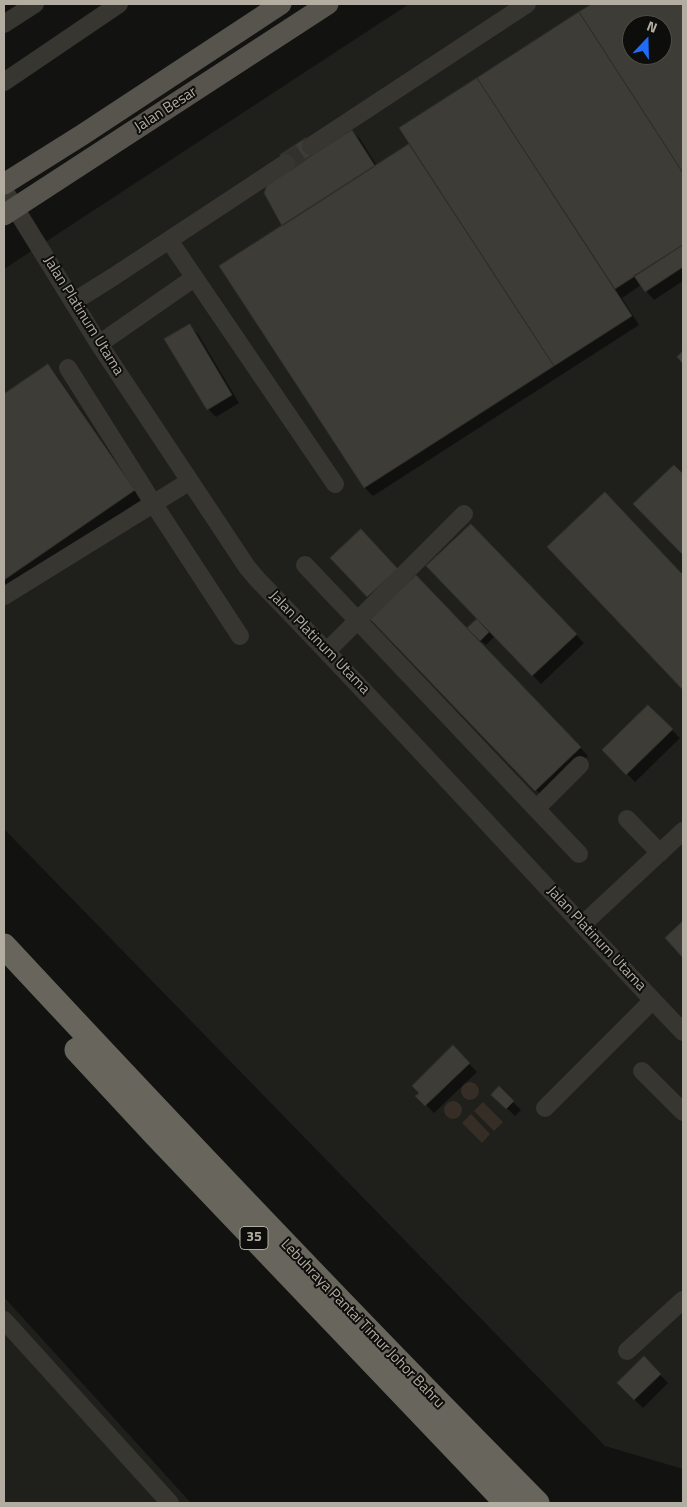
<!DOCTYPE html>
<style>
body{margin:0}
#map{position:relative;width:687px;height:1507px;overflow:hidden;background:#121210;font-family:"Titillium Web",sans-serif}
canvas{display:block}
.frame{position:absolute;inset:0;border:5px solid #b3ada1;pointer-events:none}
.north{position:absolute;left:622px;top:15px;width:50px;height:50px;box-sizing:border-box;background:#0d0d0b;border:1px solid #4f4d47;border-radius:50%;rotate:21deg;font-size:14px;font-weight:700;line-height:20px;text-align:center;color:#b3ada1}
.north::after{content:'';display:block;margin:auto;width:18px;height:22px;background:#1f6cfb;clip-path:polygon(50% 0,100% 100%,50% 72%,0 100%)}
</style>
<div id="map">
<canvas width="687" height="1507"></canvas>
<div class="frame"></div>
<div class="north">N</div>
</div>
<script>
const ctx = document.querySelector('canvas').getContext('2d');
ctx.lineJoin = 'round';
function fill(path, color) { ctx.fillStyle = color; ctx.fill(path, 'evenodd'); }
function trace(path, color, width, dash) { ctx.strokeStyle = color; ctx.lineWidth = width; ctx.lineCap = dash ? 'butt' : 'round'; ctx.setLineDash(dash || []); ctx.stroke(path); }
function label(font, color, halo, rows, align = 'center') {
  ctx.font = font + ' "Titillium Web",sans-serif'; ctx.lineWidth = 4; ctx.setLineDash([]); ctx.textBaseline = 'middle'; ctx.strokeStyle = halo; ctx.fillStyle = color; for (const [text, x, y, turn = 0] of rows) {
    ctx.save(); ctx.translate(x, y); ctx.rotate((+turn || 0) * Math.PI / 180); ctx.textAlign = isNaN(turn) ? turn : align; if (halo) ctx.strokeText(text, 0, 0); ctx.fillText(text, 0, 0); ctx.restore();
  }
}
const built = new Path2D(`
 M409,4H683V1469L605,1446L4,829V269ZM632,25H662V55H632Z
 M4,1297L191,1503H4Z`);
const water = new Path2D(`
 M461 1091a9 9 0 1 1 18 0a9 9 0 1 1-18 0Z
 M444 1110a9 9 0 1 1 18 0a9 9 0 1 1-18 0Z
 M483,1102L503,1122L494,1131L474,1111Z
 M471,1114L490,1134L482,1143L462,1123Z`);
const shadow = new Path2D(`
 M595,4H683V281L654,300L641,285L622,298L639,325L373,496L365,488L221,267L284,226L282,155L317,153L351,131L360,139L377,166L411,145L400,129ZM632,25H662V55H632Z
 M190,326L198,334L239,403L216,417L208,409Z
 M48,365L56,374L142,499L4,593V396Z
 M674,467L683,476V553L635,505Z
 M605,494L683,576V688L549,547Z
 M471,525L584,643L541,684L495,636L486,645L481,641L480,642L588,756L544,798L372,619L467,629L477,620L484,627L485,626Z
 M648,707L680,738L635,782L604,750Z
 M453,1047L477,1072L434,1113L417,1096Z
 M499,1088L521,1110L515,1116L493,1095Z
 M644,1358L668,1383L643,1408L618,1383Z`);
const building = new Path2D(`
 M592,4H683V173L579,12ZM632,25H662V55H632Z
 M579,12L683,173V245L615,289L477,78Z
 M477,78L632,316L554,366L399,128Z
 M352,130L375,166L282,226L264,193L269,180L290,169Z
 M306,138L315,153L290,169L280,155Z
 M409,144L554,366L364,488L219,266Z
 M683,245V267L645,292L634,276Z
 M190,324L232,395L207,410L164,339Z
 M683,351V364L677,357Z
 M48,364L135,490L4,580V394Z
 M674,465L683,474V555L633,504Z
 M605,492L683,575V690L547,547Z
 M471,524L577,634L532,676L426,566Z
 M361,529L398,569L367,597L330,558Z
 M416,575L581,747L535,791L370,619Z
 M477,619L489,632L480,641L467,628Z
 M648,705L673,729L626,775L602,750Z
 M683,921V958L665,938Z
 M453,1045L470,1063L425,1106L415,1096L419,1093L412,1086Z
 M499,1086L514,1101L506,1109L491,1095Z
 M644,1356L661,1374L634,1400L617,1383Z`);
const minorTunnel = new Path2D(`
 M286,163L311,146`);
const minor = new Path2D(`
 M4,24L35,4
 M4,82L119,4
 M311,146L527,4
 M4,190L99,344L247,567L257,579C401,727 540,882 683,1032
 M169,240L335,484
 M73,302L113,277L286,163
 M99,344L194,278
 M68,368L153,503L240,636
 M305,565L579,854
 M4,596L190,481
 M327,651L464,514
 M536,809L580,765
 M627,819L660,853
 M582,925L683,831
 M642,1071L683,1112
 M545,1108L653,1000
 M4,1320L170,1503
 M627,1351L683,1300`);
const major = new Path2D(`
 M4,184L82,135L281,4
 M4,215L328,4`);
const highway = new Path2D(`
 M4,946C179,1134 356,1320 537,1503
 M77,1050L155,1134L507,1503`);
const shields = [
 [254,1238,28]
];
const shieldNames = [
 ["35",254,1238]
];
const streetNames = [
 ["Jalan Besar",166,110,-33],
 ["Jalan Platinum Utama",83,316,58],
 ["Jalan Platinum Utama",319,643,46],
 ["Jalan Platinum Utama",596,939,47],
 ["Lebuhraya Pantai Timur Johor Bahru",362,1324,46]
];
fill(built, '#1f1f1c');
fill(water, '#362d26');
fill(shadow, '#0007');
fill(building, '#3d3c37');
trace(building, '#2e2e2a', 1);
trace(minorTunnel, '#32312d', 18, [18, 9]);
trace(minor, '#373631', 18);
trace(major, '#56544d', 21);
trace(highway, '#68655d', 25);
for (const [x, y, w] of shields) { const box = new Path2D(); box.roundRect(x - w / 2, y - 11.5, w, 23, 4); ctx.fillStyle = '#0d0d0b'; ctx.fill(box); trace(box, '#b3ada1', 1); }
label('bold 14px', '#b3ada1', null, shieldNames);
label('15px', '#b3ada1', '#0d0d0b', streetNames);
</script>
